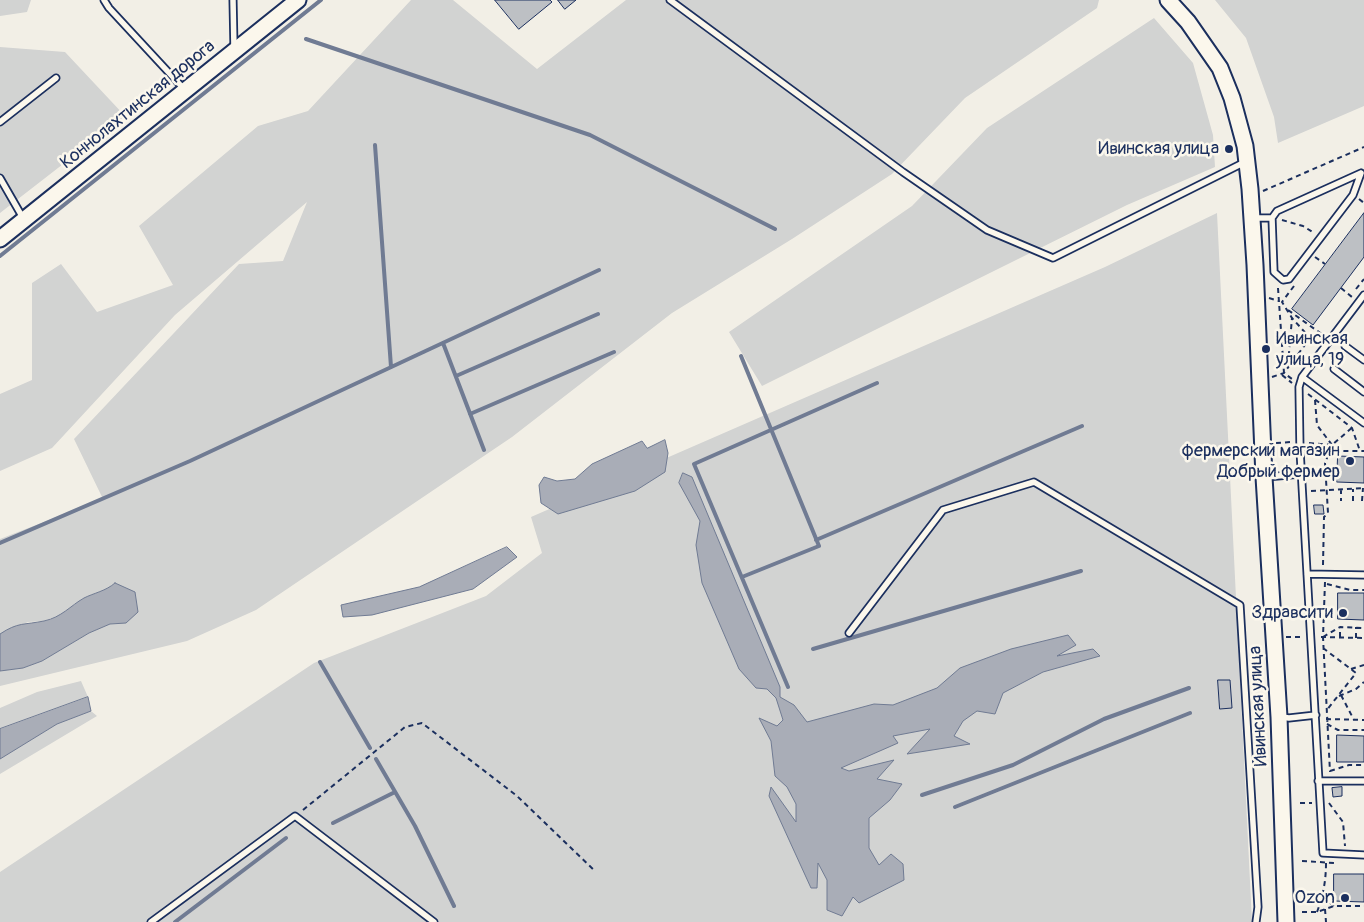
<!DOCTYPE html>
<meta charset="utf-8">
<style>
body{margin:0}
canvas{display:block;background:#f2efe6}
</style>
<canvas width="1364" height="922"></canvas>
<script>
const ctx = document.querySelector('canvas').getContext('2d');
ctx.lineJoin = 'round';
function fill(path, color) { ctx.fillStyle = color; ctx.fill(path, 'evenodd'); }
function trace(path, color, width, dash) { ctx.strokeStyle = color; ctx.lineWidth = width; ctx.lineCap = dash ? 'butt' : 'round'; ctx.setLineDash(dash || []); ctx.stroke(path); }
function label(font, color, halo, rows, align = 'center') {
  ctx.font = font + ' Pangolin,sans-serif'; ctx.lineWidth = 5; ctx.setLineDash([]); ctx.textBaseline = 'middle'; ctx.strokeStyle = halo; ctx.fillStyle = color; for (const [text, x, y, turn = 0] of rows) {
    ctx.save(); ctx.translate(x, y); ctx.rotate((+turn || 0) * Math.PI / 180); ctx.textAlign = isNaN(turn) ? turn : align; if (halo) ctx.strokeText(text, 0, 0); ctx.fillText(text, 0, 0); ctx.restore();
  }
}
const green = new Path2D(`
 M0,0H31L27,12L0,16Z
 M411,0H453L537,69L626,0H1099L1097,8L965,98L892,174L792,239L672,313L512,437L256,610L187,641L0,686V671L23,668L42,661L89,633L110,624L126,622L115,583L109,589L82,599L65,613L44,621L28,622L0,634V539L103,499L74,439L239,264L283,261L307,202L175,315L52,448L0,471V394L32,380V283L61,264L97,312L173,285L139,226L258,126L308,111Z
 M1215,0H1364V106L1278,143L1274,117L1246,38Z
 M1154,18L1193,63L1213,135L1215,167L1127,205L762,386L729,332L912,206L987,128Z
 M0,47L65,52L125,116L0,213Z
 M1217,213L1252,922H0V872L314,663L486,596L542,553L531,517L1105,267Z
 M81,681L88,697L0,729V708L37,692Z
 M91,711L97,716L0,774V759L57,724Z`);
const water = new Path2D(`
 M665,440L668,453L665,472L635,491L558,514L541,503L539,485L544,477L557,481L575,479L592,464L642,441L647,448Z
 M683,473L692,477L780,687V697L794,705L807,722L874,704L893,705L937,688L960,668L1011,649L1068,635L1076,645L1057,656L1093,649L1100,656L1043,672L1003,693L995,714L977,711L963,721L954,736L970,744L907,754L930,729L893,736L898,743L841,768L849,771L894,760L877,779L902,784L890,800L869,818V848L879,865L891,854L903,864L904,880L859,903L853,897L842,916L827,910V880L818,863L817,888H811L769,796L771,787L796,822V804L787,787L775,776L771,741L759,718L777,726L783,720L776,698L767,689L756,688L739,669L702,583L696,545L700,521L679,483Z
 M507,547L517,557L473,589L372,615L343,617L341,605L419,587Z
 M115,583L135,592L138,612L126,623L110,624L89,633L42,661L23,668L0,671V634C18,622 24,625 44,621C62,617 70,606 84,598C94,593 106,591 115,583Z
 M88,697L91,711L57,724L0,759V729Z`);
const stream = new Path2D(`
 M306,39L590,135L775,229
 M375,145L391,367
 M0,256L321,0
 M443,343L484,450
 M741,356L819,546L742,577
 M456,376L598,314
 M470,414L614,352
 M816,540L1082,426
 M0,543L190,461L599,270
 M813,649L1081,571
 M320,662L370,748
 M788,687L694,464L877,383
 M376,759L415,826L454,906
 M922,795L1013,765L1104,719L1189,688
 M955,807L1190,713
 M333,823L395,792
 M175,922L286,838`);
const building = new Path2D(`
 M495,0H550L552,2L519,29Z
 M558,0H576L565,9Z
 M1364,213V257L1313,325L1292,309Z
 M1338,456L1364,457V483L1337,482Z
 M1314,505H1323L1324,514H1315Z
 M1338,593H1364V620L1338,619Z
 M1218,680H1230L1232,708L1220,709Z
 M1337,735L1364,736V762H1337Z
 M1342,787V796L1333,797L1332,788Z
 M1334,874H1364V902L1334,901Z`);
const path = new Path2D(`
 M1263,191L1364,147
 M1359,199L1364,203
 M1282,220L1303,226L1314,233
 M1315,257L1325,264
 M1294,286L1282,302L1292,318L1310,338
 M1278,288L1284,373L1292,379
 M1341,288L1352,297
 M1356,289L1364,279
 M1269,298L1279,301
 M1288,310L1323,335
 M1288,365L1292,318
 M1282,375L1292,383
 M1272,377L1284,373L1310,338L1317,343
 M1308,394L1352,428L1360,451
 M1315,400L1317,425L1332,445
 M1276,443L1291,442
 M1309,443L1332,445L1343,451H1364
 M1341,489V501
 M1311,491L1364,488
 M1353,501V489
 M1362,501L1363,488
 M1323,565L1324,517L1328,513L1325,463L1332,445L1354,426
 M1325,582L1323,637L1330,772
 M1327,584L1350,590H1364
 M1286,637H1302
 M1321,637L1364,638
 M1323,637L1340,627L1364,628
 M1340,637V627
 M1356,638V627
 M1323,648L1356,673L1326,711
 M1351,669L1364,665
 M1341,695L1354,720
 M1339,696L1356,689L1364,682
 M1326,719L1364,720
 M1327,724L1338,730H1364
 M1330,771L1349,765H1364
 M1300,803H1312
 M1329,803L1343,822L1345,846
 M303,810L405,727L422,723L517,796L595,871
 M1302,861L1334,863
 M1323,897L1334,906
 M1325,909L1326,922
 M1302,912H1317L1334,906H1364
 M1317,912C1323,896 1326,881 1326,863`);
const lane = new Path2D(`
 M104,0L109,8L184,89
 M233,0L234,48
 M670,0L903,172L987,230L1053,258L1245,162
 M0,122L56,78
 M0,178L23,218
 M1253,218H1272L1277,211L1361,173
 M1272,218L1274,272L1283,280L1289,279L1353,195L1361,173
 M1364,295L1302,377L1299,387L1300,450L1323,853L1364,855
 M1345,346L1364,360
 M1334,369L1364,392
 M1302,377L1364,423
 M1266,477L1301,474
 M1307,574L1364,575
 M849,633L943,510L1034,482L1240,605L1258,907L1256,922
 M1281,717L1289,718L1316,715
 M1318,781H1364
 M151,922L295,816L434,922`);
const secondary = new Path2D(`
 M1168,0L1188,22L1220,68L1232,98L1245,146L1250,189L1255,265L1264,477L1279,717L1286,922
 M0,239L298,0`);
const markers = [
 [1229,149,5,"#1b2f5e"],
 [1266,349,5,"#1b2f5e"],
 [1350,461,5,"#1b2f5e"],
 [1343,613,5,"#1b2f5e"],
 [1345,898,5,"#1b2f5e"]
];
const streetNames = [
 ["Коннолахтинская дорога",138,105,-39],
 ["Ивинская улица",1259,706,-93]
];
const poiNames = [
 ["Ивинская улица",1219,149],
 ["Ивинская",1276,339,"left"],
 ["улица, 19",1276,360,"left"],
 ["фермерский магазин",1340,451],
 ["Добрый фермер",1340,472],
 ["Здравсити",1333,613],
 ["Ozon",1335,898]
];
fill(green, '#d2d3d2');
fill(water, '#a9adb7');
trace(water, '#707b93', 1);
trace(stream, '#707b93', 4);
fill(building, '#bdc0c4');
trace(building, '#1b2f5e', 1);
trace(lane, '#1b2f5e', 9);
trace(secondary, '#1b2f5e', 19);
trace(path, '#1b2f5e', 2, [5, 4]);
trace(lane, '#fbf7ec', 5.5);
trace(secondary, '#fbf7ec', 15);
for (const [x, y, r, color] of markers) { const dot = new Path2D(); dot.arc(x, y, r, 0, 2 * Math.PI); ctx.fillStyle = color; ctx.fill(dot); trace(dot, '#fbf7ec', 2); }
label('18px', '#1b2f5e', '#fbf7ec', streetNames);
label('18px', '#1b2f5e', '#fbf7ec', poiNames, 'right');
</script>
